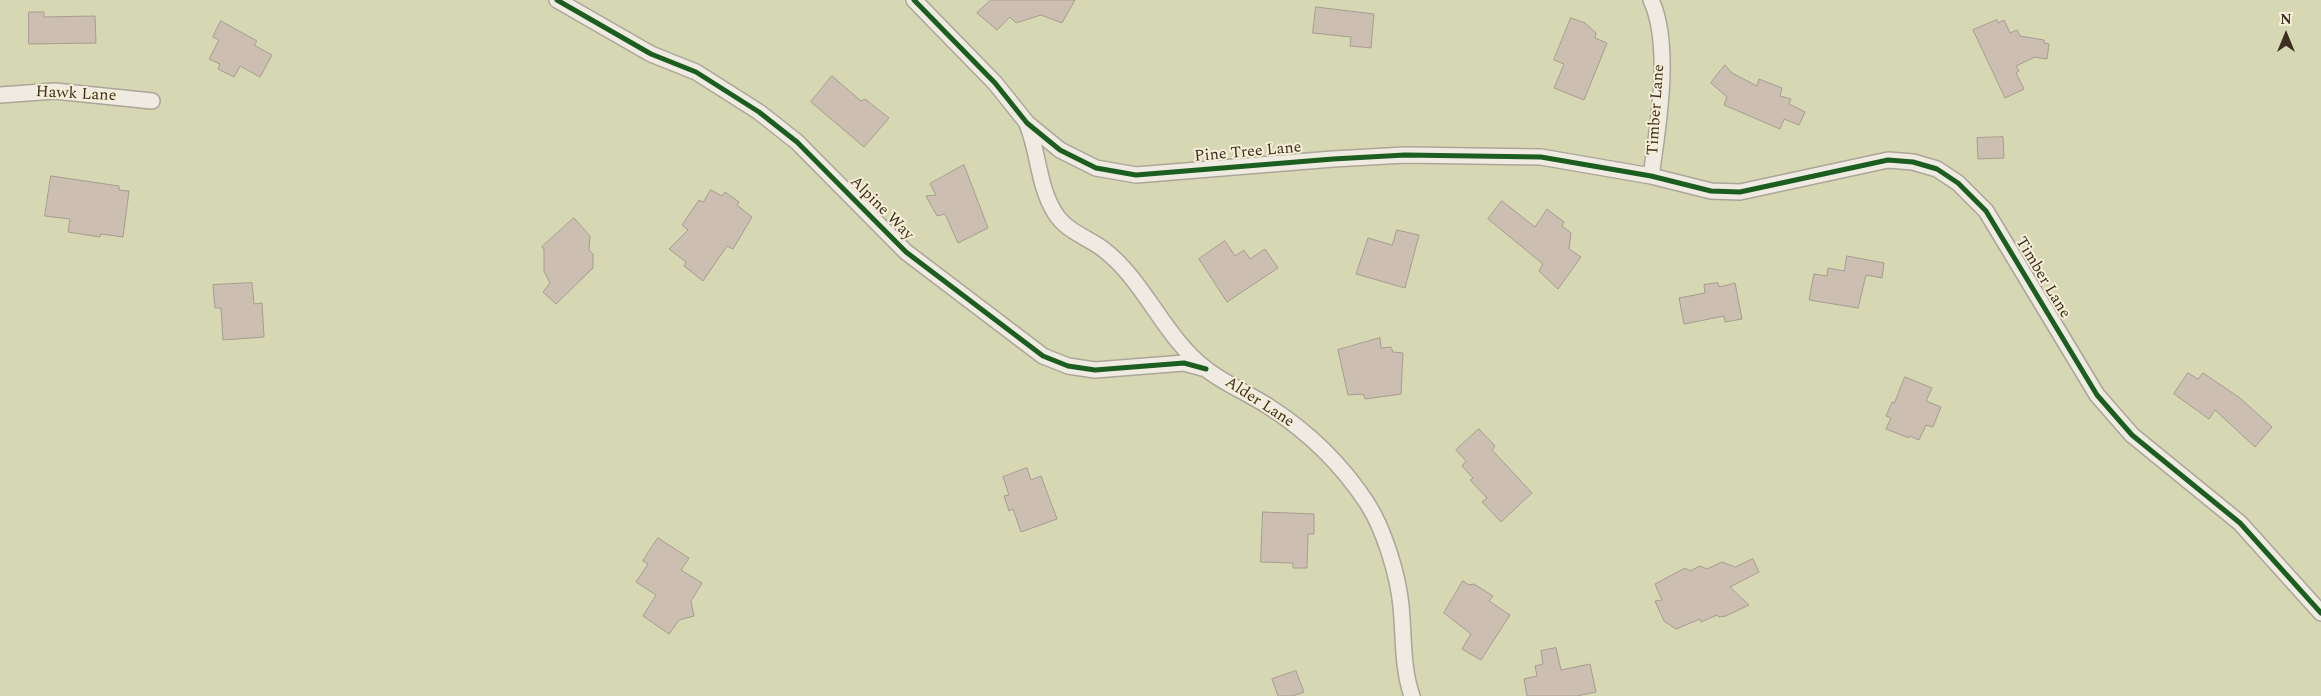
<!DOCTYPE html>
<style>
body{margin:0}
#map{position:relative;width:2321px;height:696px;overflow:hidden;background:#e7e0d1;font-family:Spectral,serif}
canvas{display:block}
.north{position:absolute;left:2261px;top:10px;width:50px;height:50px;-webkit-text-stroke:4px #f7eed7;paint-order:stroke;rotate:0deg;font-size:14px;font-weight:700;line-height:20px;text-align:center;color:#3d2e1f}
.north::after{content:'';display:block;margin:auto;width:18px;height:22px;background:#3d2e1f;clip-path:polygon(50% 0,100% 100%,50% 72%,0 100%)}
</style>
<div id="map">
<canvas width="2321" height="696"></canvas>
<div class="north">N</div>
</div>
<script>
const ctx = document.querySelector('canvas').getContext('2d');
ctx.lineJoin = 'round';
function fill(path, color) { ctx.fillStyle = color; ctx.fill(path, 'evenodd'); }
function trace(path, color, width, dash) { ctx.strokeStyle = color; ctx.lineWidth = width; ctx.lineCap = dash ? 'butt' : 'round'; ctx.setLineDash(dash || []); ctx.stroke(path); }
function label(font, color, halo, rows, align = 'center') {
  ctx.font = font + ' Spectral,serif'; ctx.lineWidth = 4; ctx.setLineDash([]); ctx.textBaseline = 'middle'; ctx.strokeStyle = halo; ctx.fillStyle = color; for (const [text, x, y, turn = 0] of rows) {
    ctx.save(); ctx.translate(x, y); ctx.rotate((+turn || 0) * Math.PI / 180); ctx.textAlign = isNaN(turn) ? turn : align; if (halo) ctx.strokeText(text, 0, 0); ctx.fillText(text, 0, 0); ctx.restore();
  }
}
const green = new Path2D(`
 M0,0H2321V696H0Z`);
const building = new Path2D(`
 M991,0H1075L1062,23L1041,15L1016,23L1010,17L997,30L977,13Z
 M1316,7L1374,14L1371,48L1350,46L1351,37L1313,33Z
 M29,12H44V17L95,16L96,43L29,44Z
 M1571,18L1585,23L1596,33L1595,38L1607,43L1584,100L1554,88L1564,64L1554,60Z
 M1997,20L1998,23L2004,20L2010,33L2017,30L2020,36L2044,40V43L2049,44L2047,59L2035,57L2016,66L2019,71L2016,73L2024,89L2005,98L1973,30Z
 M221,21L257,41L254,45L272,55L260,77L240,66L234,77L218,69L220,64L209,59L219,40L213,37Z
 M1725,65L1732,73L1757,86L1759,79L1782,88L1780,96L1791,99L1789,104L1805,112L1799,125L1784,119L1780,129L1724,105L1727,97L1711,83Z
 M832,76L861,101L865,99L889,118L864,147L811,102Z
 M2003,137L2004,158L1978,159L1977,138Z
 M964,165L988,228L958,243L945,214L937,216L926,196L936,195L930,184Z
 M51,176L119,186V190L129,191L123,237L101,234L100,237L68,232L70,219L45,216Z
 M711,190L722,196L725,192L739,202L737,205L752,217L733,249L727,246L703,281L684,266L686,262L669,249L688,230L682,225L699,200L703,202Z
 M1502,201L1535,227L1547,209L1564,222L1562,226L1571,233L1569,249L1581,257L1558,289L1539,271L1543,264L1488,219Z
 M574,218L590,236L589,250L593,254V268L556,304L543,292L550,283L544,271V249L542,247Z
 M1397,230L1419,235L1405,288L1356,274L1368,238L1392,245Z
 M1225,241L1235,256L1244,250L1250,259L1265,249L1278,268L1227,302L1199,259Z
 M1847,256L1884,263L1882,278L1866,275L1858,308L1809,300L1814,274L1827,276L1828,268L1844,271Z
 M252,283L254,304L262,303L264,337L223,340L221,308H215L213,285Z
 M1718,283L1719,287L1735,283L1742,319L1725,322L1724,316L1684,324L1679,298L1705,293L1704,285Z
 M1380,338L1381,348L1391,347L1393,352L1403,353L1401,394L1365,399L1363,394L1348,395L1338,350Z
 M2188,373L2198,379L2203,373L2240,398L2272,427L2255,447L2215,410L2209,419L2174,394Z
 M1905,377L1932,388L1926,401L1941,407L1933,427L1926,425L1919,440L1910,436L1909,438L1886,429L1891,418L1886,416L1892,402L1894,403Z
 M1479,429L1495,446L1492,450L1532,493L1501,522L1482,502L1487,498L1470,480L1473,478L1462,466L1466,461L1456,450Z
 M1027,468L1031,480L1041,476L1057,519L1021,532L1013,509L1009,511L1004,496L1009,495L1003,477Z
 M1263,512L1314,514V534H1308L1307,568H1293V563L1261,562Z
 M658,538L689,558L681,570L702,583L691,601L694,616L679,620L669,634L643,616L656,595L636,582L648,564L643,561Z
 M1753,559L1759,572L1730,587L1749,605L1726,616L1719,617L1717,615L1701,622L1700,619L1676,629L1664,621L1655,601L1662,600L1655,584L1685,568L1690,571L1700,566L1707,569L1722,562L1735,567Z
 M1463,581L1469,585L1474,584L1493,596L1489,601L1510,615L1481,660L1462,649L1471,634L1444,613Z
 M1556,648L1561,670L1590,664L1596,692L1577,696H1527L1524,679L1537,676L1535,666L1543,664L1541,651Z
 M1296,671L1304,692L1292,696H1278L1272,679Z`);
const street = new Path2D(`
 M557,0L651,54L696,72L759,112L797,142L906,252L1043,356L1068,366L1095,370L1184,363L1206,369
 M914,0L995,83L1027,123L1060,150L1096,168L1136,175L1333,159L1405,155L1541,157L1651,176L1711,191L1740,192L1888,160L1913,162L1937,169L1958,183L1986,211L2097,395L2132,435L2240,523L2321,613
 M1651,0C1672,44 1658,128 1651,176
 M0,95L55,91L152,101
 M1027,124C1039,153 1038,186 1055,213C1067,232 1087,237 1103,249C1145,281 1163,336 1206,369C1225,384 1250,394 1271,408C1308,432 1342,465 1367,503C1384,529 1398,575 1401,606C1404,636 1402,668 1412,696`);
const cycleway = new Path2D(`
 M557,0L651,54L696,72L759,112L797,142L906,252L1043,356L1068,366L1095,370L1184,363L1206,369
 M914,0L995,83L1027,123L1060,150L1096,168L1136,175L1333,159L1405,155L1541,157L1651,176L1711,191L1740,192L1888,160L1913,162L1937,169L1958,183L1986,211L2097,395L2132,435L2240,523L2321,613`);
const streetNames = [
 ["Hawk Lane",76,95,3],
 ["Timber Lane",1657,110,-86],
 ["Pine Tree Lane",1248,153,-5],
 ["Alpine Way",881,209,45],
 ["Timber Lane",2042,278,59],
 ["Alder Lane",1259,403,33]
];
fill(green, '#d6d7b3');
fill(building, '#ccbfb1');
trace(building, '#a89c8f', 1);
trace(street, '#ada599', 18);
trace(street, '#efebe2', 15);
trace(cycleway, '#1b5e20', 5);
label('16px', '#3d2e1f', '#f7eed7', streetNames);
</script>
